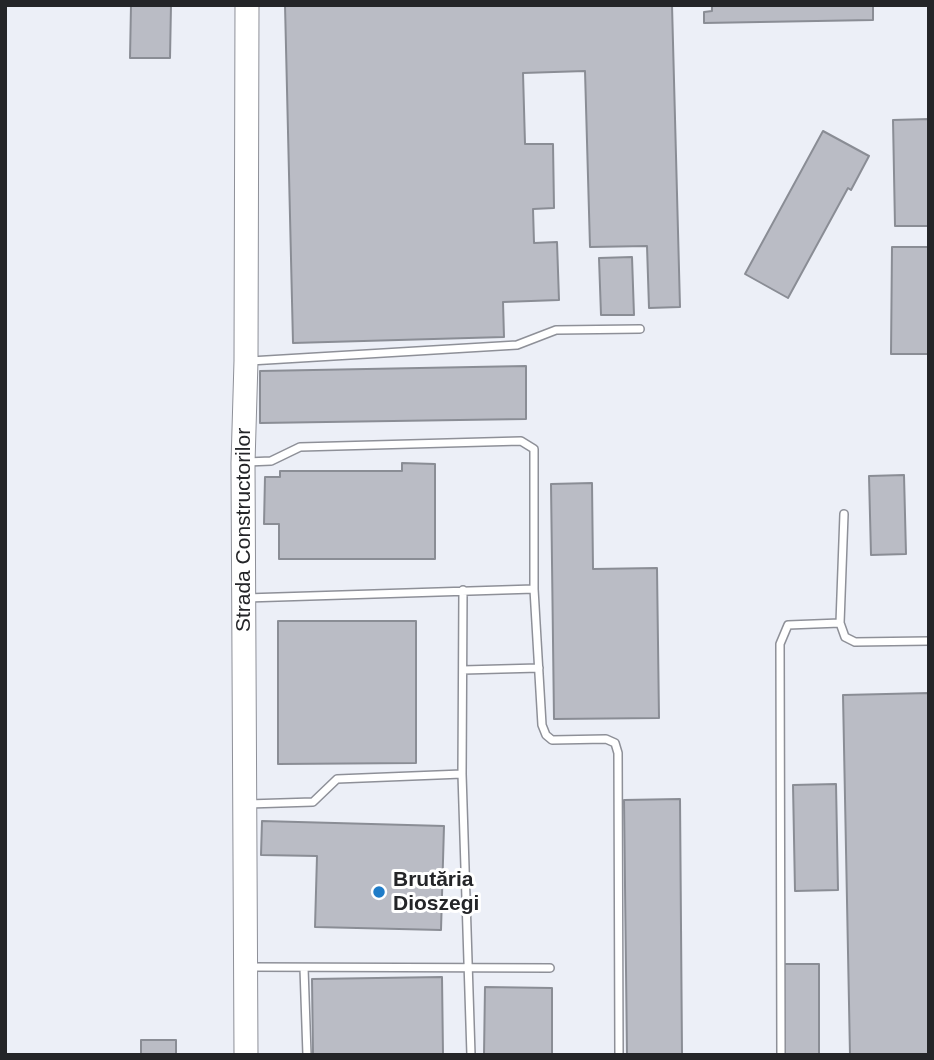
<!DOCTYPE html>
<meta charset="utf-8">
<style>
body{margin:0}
#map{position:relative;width:934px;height:1060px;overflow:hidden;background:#eceff7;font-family:Arial,sans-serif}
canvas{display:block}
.frame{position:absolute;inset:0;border:7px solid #242528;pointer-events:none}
</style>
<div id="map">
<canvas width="934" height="1060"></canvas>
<div class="frame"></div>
</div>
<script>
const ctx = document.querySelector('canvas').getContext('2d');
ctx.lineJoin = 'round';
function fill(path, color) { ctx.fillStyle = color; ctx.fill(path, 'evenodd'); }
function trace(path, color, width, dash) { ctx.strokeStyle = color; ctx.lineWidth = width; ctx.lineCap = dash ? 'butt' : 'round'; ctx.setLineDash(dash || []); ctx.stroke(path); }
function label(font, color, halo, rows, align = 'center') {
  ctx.font = font + ' Arial,sans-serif'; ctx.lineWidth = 6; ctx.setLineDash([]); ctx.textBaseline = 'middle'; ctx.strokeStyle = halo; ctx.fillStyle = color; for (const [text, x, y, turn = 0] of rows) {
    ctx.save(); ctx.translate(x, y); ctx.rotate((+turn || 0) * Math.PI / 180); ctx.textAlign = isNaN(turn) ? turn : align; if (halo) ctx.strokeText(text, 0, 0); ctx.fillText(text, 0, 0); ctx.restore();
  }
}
const building = new Path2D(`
 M131,5H171L170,58H130Z
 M285,5H672L680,307L649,308L647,246L590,247L585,71L523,73L525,144H553L554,208L533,209L534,243L557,242L559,300L503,302L504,337L293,343Z
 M712,5H873V20L704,23V12L712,11Z
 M929,119V226H895L893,120Z
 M823,131L869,156L851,190L848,188L788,298L745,274Z
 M892,247H929V354H891Z
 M632,257L634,315H601L599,258Z
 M526,366V419L260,423V371Z
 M402,463L435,464V559H279V524H264L265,477H280V471H402Z
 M904,475L906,554L871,555L869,476Z
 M592,483L593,569L657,568L659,718L554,719L551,484Z
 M278,621H416V763L278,764Z
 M929,693V1055H850L843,695Z
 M836,784L838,890L795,891L793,785Z
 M680,799L682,1055H627L624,800Z
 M262,821L444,826L441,930L315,927L317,856L261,855Z
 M784,964H819V1055H784Z
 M442,977L443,1055H313L312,979Z
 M485,987L552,988V1055H484Z
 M141,1040H176V1055H141Z`);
const service = new Path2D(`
 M250,361L517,345L556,330L640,329
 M247,462L271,461L300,447L521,441L534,449V589L542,725L546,735L552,740L606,739L615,743L618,753L619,1055
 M844,514L840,623L845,637L855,642L929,641
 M463,590L462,774L471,1055
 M246,598L534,589
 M463,670L539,668
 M248,804L313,802L337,779L462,774
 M250,967L550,968
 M304,968L307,1055
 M781,1055L780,644L788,625L840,623`);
const primary = new Path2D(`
 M246,1055L243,463L246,361L247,5`);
const markers = [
 [379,892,7,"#1f7cc8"]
];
const streetNames = [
 ["Strada Constructorilor",244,530,-90]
];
const poiNames = [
 ["Brutăria",393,880],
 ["Dioszegi",393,904]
];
fill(building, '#babcc5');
trace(building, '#8a8d95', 2);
trace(service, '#8e9098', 10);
trace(primary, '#8e9098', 25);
trace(service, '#fff', 7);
trace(primary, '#fff', 23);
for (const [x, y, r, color] of markers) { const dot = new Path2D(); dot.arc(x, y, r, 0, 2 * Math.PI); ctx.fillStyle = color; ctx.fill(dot); trace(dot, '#fff', 2.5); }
label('21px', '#242528', '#fff', streetNames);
label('bold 21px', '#242528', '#fff', poiNames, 'left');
</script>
